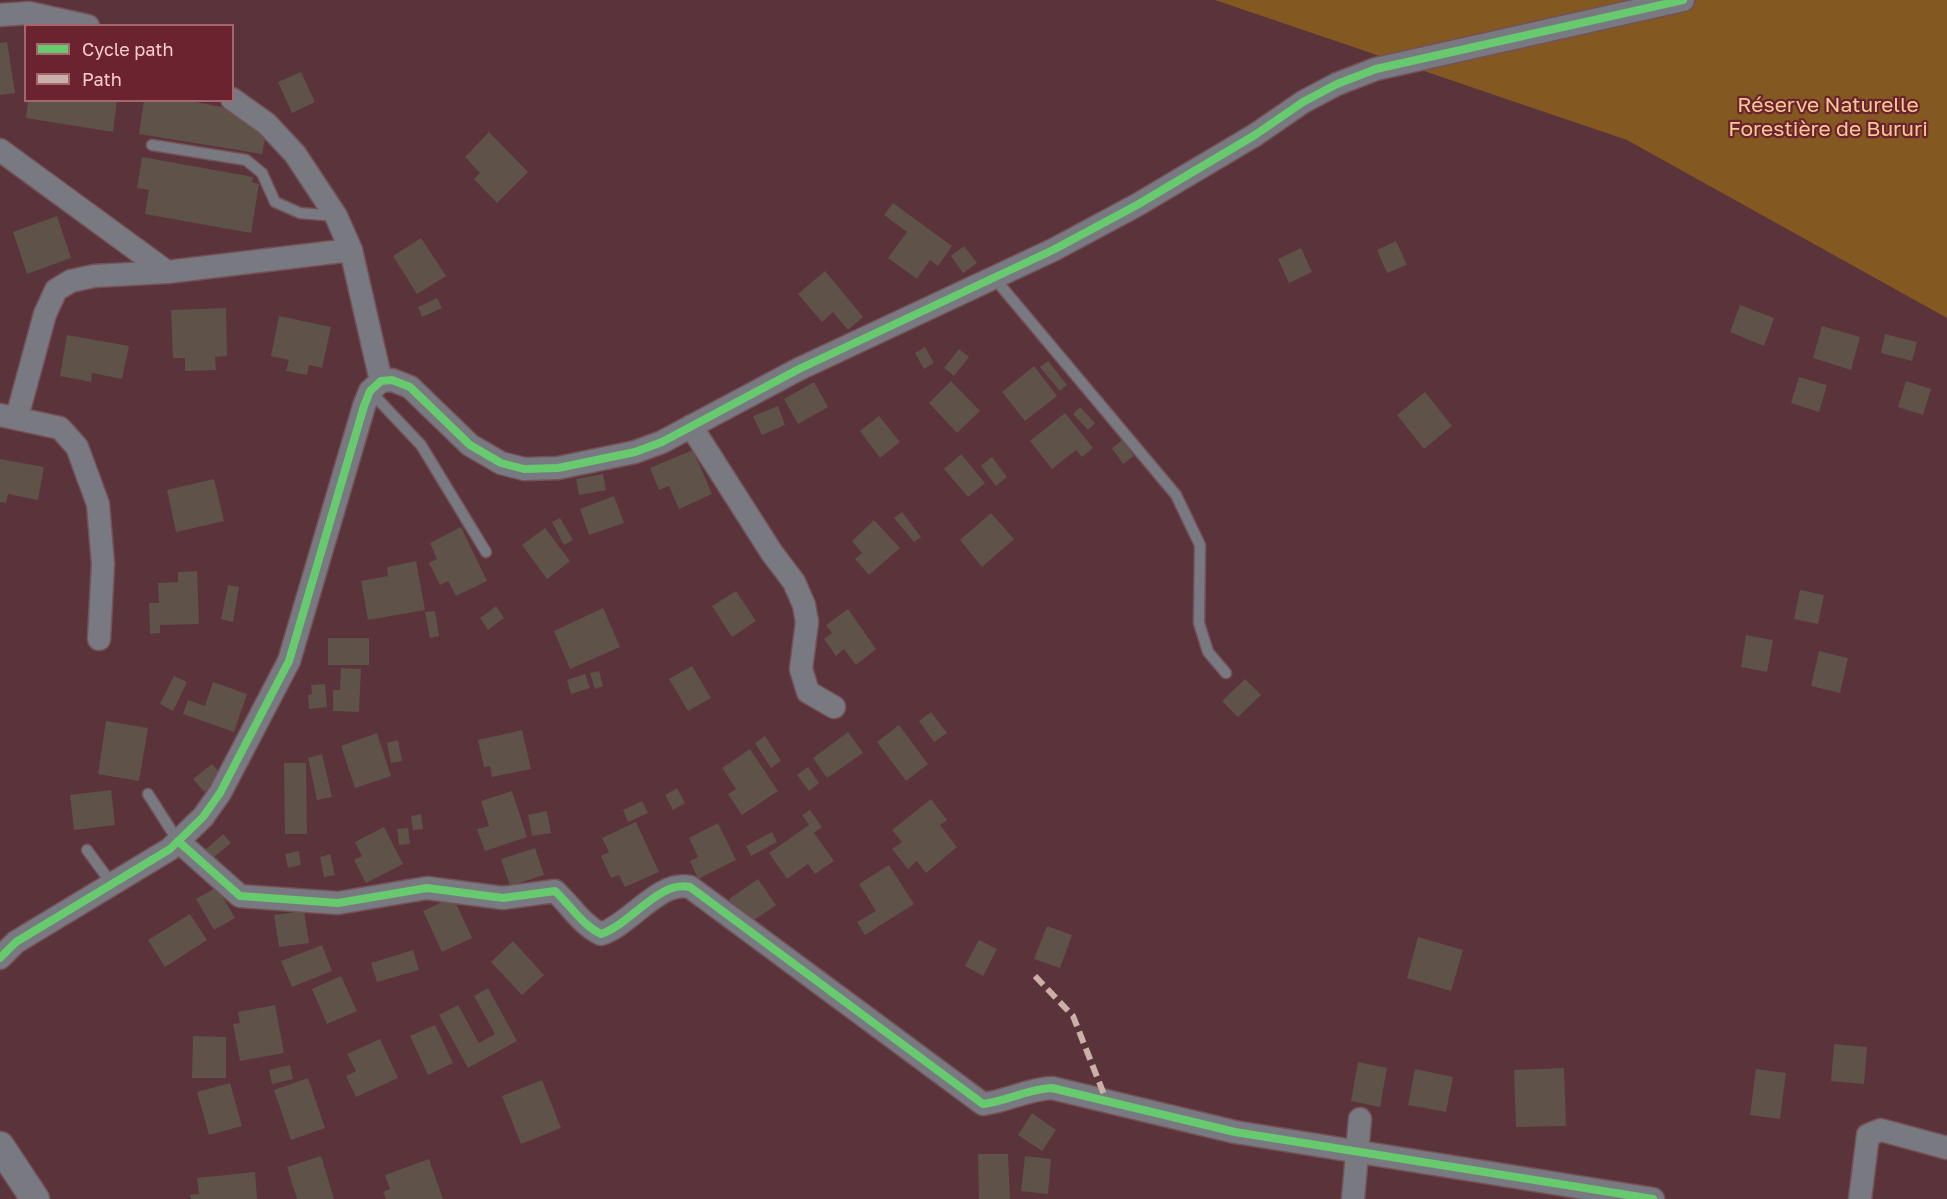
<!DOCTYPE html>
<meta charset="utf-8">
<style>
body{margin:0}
#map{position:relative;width:1947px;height:1199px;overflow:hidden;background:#5b333a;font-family:"Golos Text",sans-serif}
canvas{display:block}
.legend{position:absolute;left:24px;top:24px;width:210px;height:78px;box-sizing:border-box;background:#6b2330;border:2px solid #a46770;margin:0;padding:8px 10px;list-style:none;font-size:18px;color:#f9ccd0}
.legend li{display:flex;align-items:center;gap:12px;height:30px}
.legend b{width:30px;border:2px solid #a46770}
</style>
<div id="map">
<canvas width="1947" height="1199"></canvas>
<ul class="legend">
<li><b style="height:8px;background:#67ca6e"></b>Cycle path</li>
<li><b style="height:8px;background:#cab0a6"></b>Path</li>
</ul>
</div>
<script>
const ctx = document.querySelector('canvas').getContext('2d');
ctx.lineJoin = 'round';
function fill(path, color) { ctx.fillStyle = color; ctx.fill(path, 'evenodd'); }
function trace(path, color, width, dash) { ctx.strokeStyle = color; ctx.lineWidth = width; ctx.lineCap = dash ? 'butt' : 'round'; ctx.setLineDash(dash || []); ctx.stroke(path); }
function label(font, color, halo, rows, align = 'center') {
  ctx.font = font + ' "Golos Text",sans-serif'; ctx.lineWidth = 4.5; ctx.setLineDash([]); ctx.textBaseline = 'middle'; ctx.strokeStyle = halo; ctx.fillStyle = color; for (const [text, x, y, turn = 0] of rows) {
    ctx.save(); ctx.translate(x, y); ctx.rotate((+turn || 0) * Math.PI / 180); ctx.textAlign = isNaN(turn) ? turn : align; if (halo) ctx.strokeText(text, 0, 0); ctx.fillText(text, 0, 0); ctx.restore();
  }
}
const green = new Path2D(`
 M1215,0H1947V318L1627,140Z`);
const building = new Path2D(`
 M7,42L15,93L0,95V43Z
 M301,72L315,102L292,113L278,82Z
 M28,100H117L113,132L26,118Z
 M144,100H185L237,110L265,139L262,154L139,134Z
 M489,132L528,172L497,203L474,179L480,173L465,157Z
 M142,157L253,177L252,182L259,184L251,233L145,214L149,190L137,188Z
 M893,203L952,246L938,266L930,260L917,279L888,258L907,232L884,215Z
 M57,216L71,258L27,274L13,232Z
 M421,238L446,276L417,294L393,256Z
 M1396,241L1407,265L1387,273L1377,250Z
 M964,246L977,263L963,273L951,256Z
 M1301,248L1312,272L1289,283L1278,259Z
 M825,271L863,317L848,330L833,312L822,322L798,294Z
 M437,298L442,308L422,317L418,307Z
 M1740,305L1774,318L1764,346L1730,332Z
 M226,308L227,356L215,357L216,370L185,371V358H173L171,310Z
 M279,316L331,327L322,368L309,365L307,375L286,371L289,360L271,356Z
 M1822,326L1860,337L1851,370L1813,358Z
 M1885,334L1917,342L1912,361L1881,353Z
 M67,335L129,346L122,379L92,373L91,382L60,376Z
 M925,347L934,363L924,369L915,353Z
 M959,349L969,357L954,376L944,368Z
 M1048,361L1067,385L1060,391L1040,367Z
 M1034,366L1057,396L1025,421L1002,392Z
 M1799,377L1827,385L1819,412L1791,403Z
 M951,381L980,411L957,433L929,403Z
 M1906,381L1931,389L1923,415L1898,407Z
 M814,382L828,407L798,424L784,399Z
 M1425,392L1452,426L1424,449L1397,415Z
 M778,406L785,425L762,435L753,416Z
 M1080,407L1095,423L1088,430L1073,414Z
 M1065,413L1093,448L1082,457L1076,450L1052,469L1030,441Z
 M879,416L900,442L880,458L860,431Z
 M1122,440L1134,456L1123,464L1112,448Z
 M693,450L712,494L679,509L669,486L659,490L650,468Z
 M961,454L985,483L968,497L944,469Z
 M992,457L1007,477L996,486L981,466Z
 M0,459L44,467L38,500L8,494L6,503L0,502Z
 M603,474L606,490L579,495L576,479Z
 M214,479L224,521L176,532L167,490Z
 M614,496L624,523L589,535L580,509Z
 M902,512L921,537L914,542L894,518Z
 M991,513L1014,539L982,567L960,540Z
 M560,518L573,540L564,545L552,522Z
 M874,520L900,548L869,575L855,559L862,553L852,541Z
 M461,527L487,581L456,596L448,581L440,585L429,563L437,559L430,543Z
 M545,528L570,561L547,579L522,545Z
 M416,561L425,610L368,620L361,581L388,576L387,567Z
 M197,571L199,624L160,625V633L150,634L149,603H159L158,583L178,582V572Z
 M228,585L239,587L233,622L221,619Z
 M1800,590L1824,595L1818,624L1794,619Z
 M736,591L756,621L732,637L712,606Z
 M496,606L504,618L488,630L480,618Z
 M603,608L620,647L570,669L554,631Z
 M848,609L876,649L856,665L844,649L836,656L824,639L832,633L826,625Z
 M435,611L439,636L430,638L425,612Z
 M1746,635L1773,640L1767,672L1741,667Z
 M328,638H369V665H328Z
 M1819,651L1848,658L1840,693L1811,686Z
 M692,666L711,698L688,711L669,679Z
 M341,668L361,669L359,712L333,711V690H340Z
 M599,671L603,686L595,689L590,673Z
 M585,674L590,688L571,694L567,680Z
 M174,676L187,682L173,711L160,704Z
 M1245,679L1261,695L1238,717L1222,701Z
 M213,682L247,694L234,732L183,714L188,700L205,706Z
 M325,684L327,707L309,709L308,695L312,694L311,685Z
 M931,712L947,733L934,742L919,721Z
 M106,721L148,728L139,781L98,774Z
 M899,725L928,764L906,781L877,742Z
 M522,730L531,769L492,777L490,766L484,767L478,740Z
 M848,732L863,753L827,778L813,758Z
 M377,733L391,776L355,788L341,746Z
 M765,736L781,761L771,768L755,743Z
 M398,740L402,761L391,763L387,743Z
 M750,749L778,791L742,815L728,794L736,789L722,768Z
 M322,754L332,797L317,800L308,758Z
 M284,763H306L307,834H285Z
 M212,764L223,776L204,792L193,779Z
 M808,767L819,783L809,791L797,775Z
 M677,788L685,803L673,810L665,795Z
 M111,790L115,825L74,830L70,795Z
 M512,791L527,837L485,851L477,829L489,826L481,801Z
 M931,799L947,820L940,825L957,847L926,873L917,861L908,869L892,849L902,842L892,830Z
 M642,801L648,813L628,822L623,810Z
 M810,810L822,827L814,833L834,861L815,874L808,864L787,879L769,853L809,825L802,815Z
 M547,811L551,833L532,836L528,815Z
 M421,814L423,829L413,830L411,816Z
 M636,822L659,872L625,887L619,875L611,878L601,856L609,852L602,838Z
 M718,823L736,860L698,879L690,861L698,857L689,838Z
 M384,827L403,864L366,883L354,860L362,856L355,842Z
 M408,828L410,844L399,845L397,829Z
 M772,832L777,842L751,856L746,846Z
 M223,834L231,843L213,858L205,850Z
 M535,848L544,875L510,886L501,859Z
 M299,851L301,865L288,868L285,854Z
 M330,854L335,875L324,877L320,857Z
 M889,865L914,904L865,935L857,922L876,911L859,884Z
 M758,879L776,905L747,925L729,899Z
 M217,887L235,918L214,930L196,899Z
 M453,897L472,938L442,952L423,911Z
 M304,911L309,943L279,947L274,915Z
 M190,914L207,940L165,967L148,940Z
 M1047,926L1072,935L1060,968L1034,959Z
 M1418,937L1463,950L1451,991L1407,978Z
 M979,940L997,949L983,976L965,966Z
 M513,941L544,975L522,995L491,962Z
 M322,945L332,971L292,987L281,961Z
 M413,950L419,970L377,982L371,963Z
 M341,976L357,1011L327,1024L312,989Z
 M488,988L517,1041L468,1068L439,1015L458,1005L479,1043L495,1034L474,996Z
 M275,1005L284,1053L240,1061L233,1024L240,1023L238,1012Z
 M435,1025L453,1063L428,1075L410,1036Z
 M193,1036L226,1037V1078H192Z
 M380,1039L398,1078L356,1097L346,1076L356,1071L347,1054Z
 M1834,1044L1867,1047L1864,1084L1831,1081Z
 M1358,1062L1387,1068L1380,1107L1351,1101Z
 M290,1065L293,1079L272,1084L269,1070Z
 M1564,1068L1566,1126L1516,1127L1514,1070Z
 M1415,1069L1453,1077L1446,1112L1408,1105Z
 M1756,1069L1786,1073L1780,1119L1750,1115Z
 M308,1078L325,1128L291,1140L274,1090Z
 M542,1080L561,1128L521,1144L502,1096Z
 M230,1083L242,1126L209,1135L197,1092Z
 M1032,1113L1056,1130L1042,1151L1018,1135Z
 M978,1154H1008L1010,1199H979Z
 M321,1156L334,1199H297L287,1167Z
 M1025,1156L1051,1159L1048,1194L1021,1191Z
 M429,1159L443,1199H386L383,1192L390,1189L385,1175Z
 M255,1172L257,1199H191L190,1195L199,1194L197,1178Z`);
const service = new Path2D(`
 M152,145L246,160L262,173L275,202L300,213L336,216
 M995,279L1176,495L1200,545L1199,623L1208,652L1226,673
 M370,391L421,445L486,552
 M148,794L178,841
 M87,850L112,884`);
const minor = new Path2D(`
 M0,15L29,13L88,26
 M232,99L267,124L295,154L336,216L351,250L381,381
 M0,150L167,272
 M0,415L60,428L77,447L98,504L103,564L99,639
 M17,417L45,314L56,290L71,281L94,276L167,272L351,250
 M691,426L772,553L794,582L804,605L807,622L801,669L808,692L834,707
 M178,841L240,896L338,903L427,888L503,898L555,891C571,906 582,925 601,934C631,924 659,880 690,887L983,1104C1008,1101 1027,1089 1052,1088L1235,1132L1653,1199
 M0,958L16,942L170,849L203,817L220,793L289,661L364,406L370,391L381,381L392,380L410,387L470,445L501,463L524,469L558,468L635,452L662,442L799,369L1053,250L1137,205L1255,135L1303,102L1337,84L1376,69L1683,0
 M1353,1199L1360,1119
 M1860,1199L1868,1135L1881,1130L1947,1148`);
const tertiary = new Path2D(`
 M0,1146L35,1199`);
const quiet = new Path2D(`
 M1035,976L1073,1016L1107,1102`);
const cycleway = new Path2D(`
 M178,841L240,896L338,903L427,888L503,898L555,891C571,906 582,925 601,934C631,924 659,880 690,887L983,1104C1008,1101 1027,1089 1052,1088L1235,1132L1653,1199
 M0,958L16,942L170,849L203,817L220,793L289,661L364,406L370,391L381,381L392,380L410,387L470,445L501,463L524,469L558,468L635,452L662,442L799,369L1053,250L1137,205L1255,135L1303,102L1337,84L1376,69L1683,0`);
const parkNames = [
 ["Réserve Naturelle",1828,105],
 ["Forestière de Bururi",1828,129]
];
fill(green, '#845821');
fill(building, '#5f5249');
trace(service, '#745257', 13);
trace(minor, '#745257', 25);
trace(tertiary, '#745257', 31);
trace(service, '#787981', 10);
trace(minor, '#787981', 22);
trace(tertiary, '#787981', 28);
trace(quiet, '#cab0a6', 6, [12, 6]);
trace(cycleway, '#67ca6e', 8);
label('21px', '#facb90', '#6b2330', parkNames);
</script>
